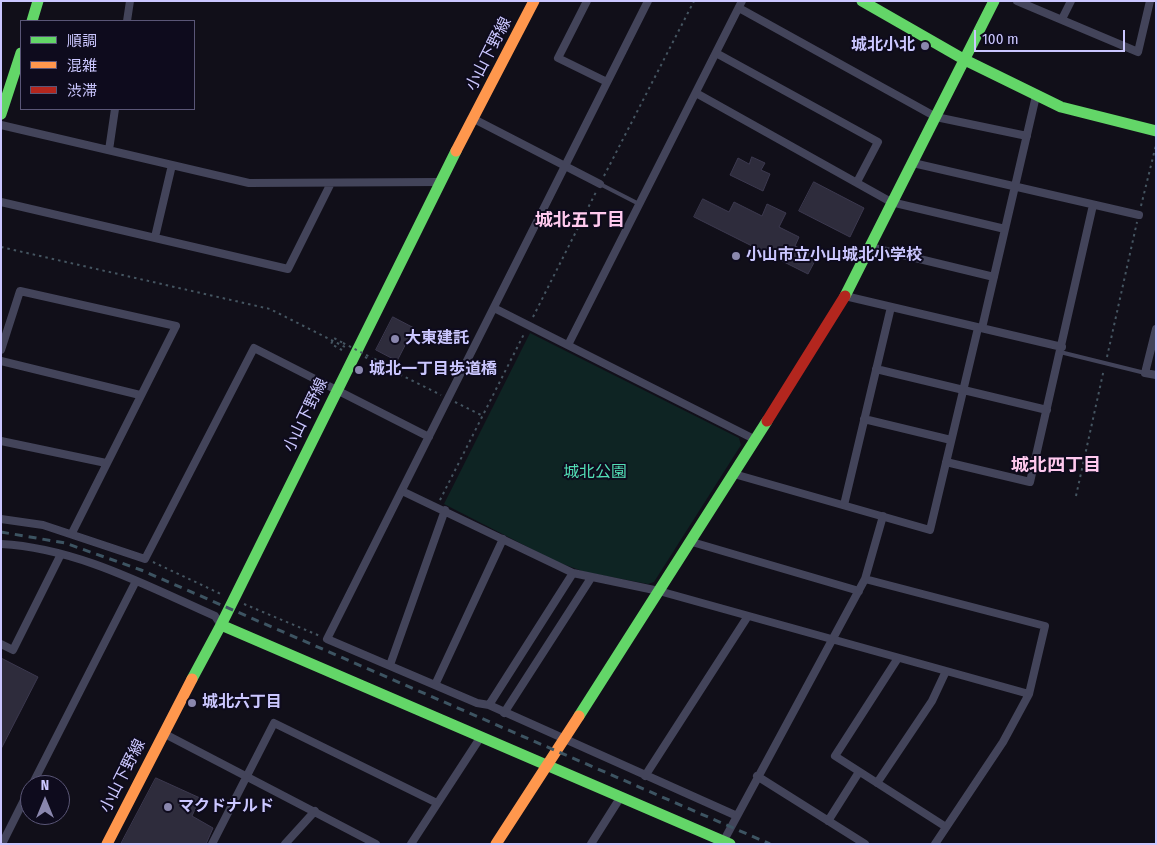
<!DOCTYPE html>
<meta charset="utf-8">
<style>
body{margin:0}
#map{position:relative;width:1157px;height:845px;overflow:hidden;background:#110f19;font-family:"Fira Sans Condensed","Noto Sans JP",sans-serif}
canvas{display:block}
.frame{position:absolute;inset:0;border:2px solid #cbc7ff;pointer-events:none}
.legend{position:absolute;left:20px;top:20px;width:175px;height:90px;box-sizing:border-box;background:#0e0b1d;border:1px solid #5a5677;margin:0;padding:6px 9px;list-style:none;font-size:15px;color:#cbc7ff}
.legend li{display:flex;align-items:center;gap:10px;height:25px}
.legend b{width:25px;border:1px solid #5a5677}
.north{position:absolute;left:20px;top:775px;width:50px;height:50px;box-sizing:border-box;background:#0e0b1d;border:1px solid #5a5677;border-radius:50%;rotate:0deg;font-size:14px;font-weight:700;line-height:20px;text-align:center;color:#cbc7ff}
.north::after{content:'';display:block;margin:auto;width:18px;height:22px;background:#8a87ae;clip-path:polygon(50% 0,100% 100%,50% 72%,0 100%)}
.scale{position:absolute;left:974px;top:30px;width:151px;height:22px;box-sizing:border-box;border:2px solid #cbc7ff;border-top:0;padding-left:6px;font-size:15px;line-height:18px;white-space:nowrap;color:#cbc7ff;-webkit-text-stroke:4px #0e0b1d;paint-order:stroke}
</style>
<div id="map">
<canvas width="1157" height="845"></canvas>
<div class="frame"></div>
<ul class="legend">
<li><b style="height:6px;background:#63d668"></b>順調</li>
<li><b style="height:6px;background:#ff974d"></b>混雑</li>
<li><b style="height:6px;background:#b3261e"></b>渋滞</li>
</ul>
<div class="north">N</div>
<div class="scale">100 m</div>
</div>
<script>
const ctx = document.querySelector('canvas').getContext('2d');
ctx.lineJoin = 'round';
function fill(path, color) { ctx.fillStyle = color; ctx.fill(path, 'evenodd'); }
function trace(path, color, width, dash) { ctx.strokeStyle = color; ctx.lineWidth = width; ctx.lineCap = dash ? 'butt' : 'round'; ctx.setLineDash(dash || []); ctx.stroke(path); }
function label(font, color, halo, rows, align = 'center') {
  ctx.font = font + ' "Fira Sans Condensed","Noto Sans JP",sans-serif'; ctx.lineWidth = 4; ctx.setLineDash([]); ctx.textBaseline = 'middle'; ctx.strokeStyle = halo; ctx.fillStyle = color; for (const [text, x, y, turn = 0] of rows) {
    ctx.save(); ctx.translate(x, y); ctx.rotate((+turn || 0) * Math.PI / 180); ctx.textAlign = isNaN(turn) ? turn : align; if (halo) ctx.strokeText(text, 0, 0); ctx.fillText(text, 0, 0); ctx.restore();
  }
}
const green = new Path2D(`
 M530,333L739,438L741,445L654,582L648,584L585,572L557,562L444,504Z`);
const building = new Path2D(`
 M752,157L765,163L761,170L770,174L763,191L730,175L738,158L749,164Z
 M814,182L864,208L850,237L799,211Z
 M703,199L729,212L734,202L762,216L767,204L786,213L779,227L799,237L795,246L817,257L808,274L694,217Z
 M393,317L414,328L397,361L376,350Z
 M1,658L38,677L1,749Z
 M156,778L200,798L192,816L213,828L206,844H121Z`);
const path = new Path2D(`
 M604,176L694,1
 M1141,206L1156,145
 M1,247L270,309L347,348
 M533,317L596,192
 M342,350L331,344L334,338L343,343
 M365,357L441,395
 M1107,357L1137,222
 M369,363L377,367L380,361L372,358
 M455,402L483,416
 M1076,496L1104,369
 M440,500L525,332
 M153,562L223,595
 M244,604L320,636`);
const lane = new Path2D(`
 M600,184L639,204
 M1060,352L1145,373`);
const street = new Path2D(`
 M587,1L558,58L607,82
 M648,1L327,639L477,703L489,705L737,816
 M1017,1L1138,52L1150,1
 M739,8L936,117L1027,136
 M1062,19L1071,1
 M127,21L130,1
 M716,53L878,142L857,182
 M696,93L891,202L1005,229
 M474,119L600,184
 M1,125L249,183L440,182
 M109,150L115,109
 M913,163L1139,215
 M1,202L288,269L331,183
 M155,237L172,165
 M870,247L994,277
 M845,296L1062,347
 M494,308L756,440
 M982,328L1036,96
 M1156,329L1145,373L1156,375
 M568,345L742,1
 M1,350L20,291L176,326L72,533
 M1,361L140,395
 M876,369L1047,410
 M864,419L951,440
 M1,441L106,463
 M946,462L1030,482L1093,205
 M734,474L930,530L978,328
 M402,491L573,573L659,591L1029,694
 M844,505L891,307
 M1,519L43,525L145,559L254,348L429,437
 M692,542L859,591
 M1,544C77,548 147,586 215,616L221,625
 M865,579L1045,626L1029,694L1003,742L935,844
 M1,644L13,650L61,554
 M898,658L835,756L946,827
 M390,665L445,510
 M435,685L503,539
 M489,705L573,573
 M504,713L591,578
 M163,733L376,844
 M645,776L748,616
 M757,776L865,844
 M877,783L932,701L946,671
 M32,785L136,581
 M828,821L859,772
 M2,844L30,788
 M212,844L274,723L437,803
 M285,844L315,811
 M411,844L480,738
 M591,844L620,798
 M722,844L865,579L883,516`);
const fast = new Path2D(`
 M862,1L965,60L1061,107L1156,131
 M32,21L38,1
 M1,114L21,53
 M845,296L994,1
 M221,625L730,844
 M192,679L221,625L456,151
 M579,716L767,421`);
const slow = new Path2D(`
 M456,151L534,1
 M107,844L192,679
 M496,844L579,716`);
const jam = new Path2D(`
 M767,421L845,296`);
const rail = new Path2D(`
 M1,532L65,543L141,570L770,844`);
const pathBridge = new Path2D(`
 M343,343L372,358`);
const markers = [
 [925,46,5,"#8a87ae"],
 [736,256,5,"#8a87ae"],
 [395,339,5,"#8a87ae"],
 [359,370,5,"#8a87ae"],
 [192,703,5,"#8a87ae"],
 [168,807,5,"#8a87ae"]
];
const poiNames = [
 ["城北小北",915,46,"right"],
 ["小山市立小山城北小学校",746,256],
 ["大東建託",405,339],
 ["城北一丁目歩道橋",369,370],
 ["城北六丁目",202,703],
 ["マクドナルド",178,807]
];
const streetNames = [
 ["小山下野線",489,54,-63],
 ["小山下野線",306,415,-64],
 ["小山下野線",123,776,-63]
];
const parkNames = [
 ["城北公園",595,473]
];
const neighbourhoodNames = [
 ["城北五丁目",580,221],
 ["城北四丁目",1056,466]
];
fill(green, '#0e2423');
fill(building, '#2e2c3c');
trace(building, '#3c394f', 1);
trace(path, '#455561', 2, [2.5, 4]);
trace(lane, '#43445a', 4);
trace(street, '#43445a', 8);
trace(fast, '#63d668', 11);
trace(slow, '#ff974d', 11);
trace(jam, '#b3261e', 11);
trace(rail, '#3d5462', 3, [8, 6]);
trace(pathBridge, '#455561', 2, [2.5, 4]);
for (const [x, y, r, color] of markers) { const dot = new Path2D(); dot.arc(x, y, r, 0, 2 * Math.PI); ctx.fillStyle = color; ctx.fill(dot); trace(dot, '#0e0b1d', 2); }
label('bold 16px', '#cbc7ff', '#0e0b1d', poiNames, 'left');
label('16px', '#cbc7ff', '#0e0b1d', streetNames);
label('16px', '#53dfb6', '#0e0b1d', parkNames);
label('bold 18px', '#ffc9ee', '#0e0b1d', neighbourhoodNames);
</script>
